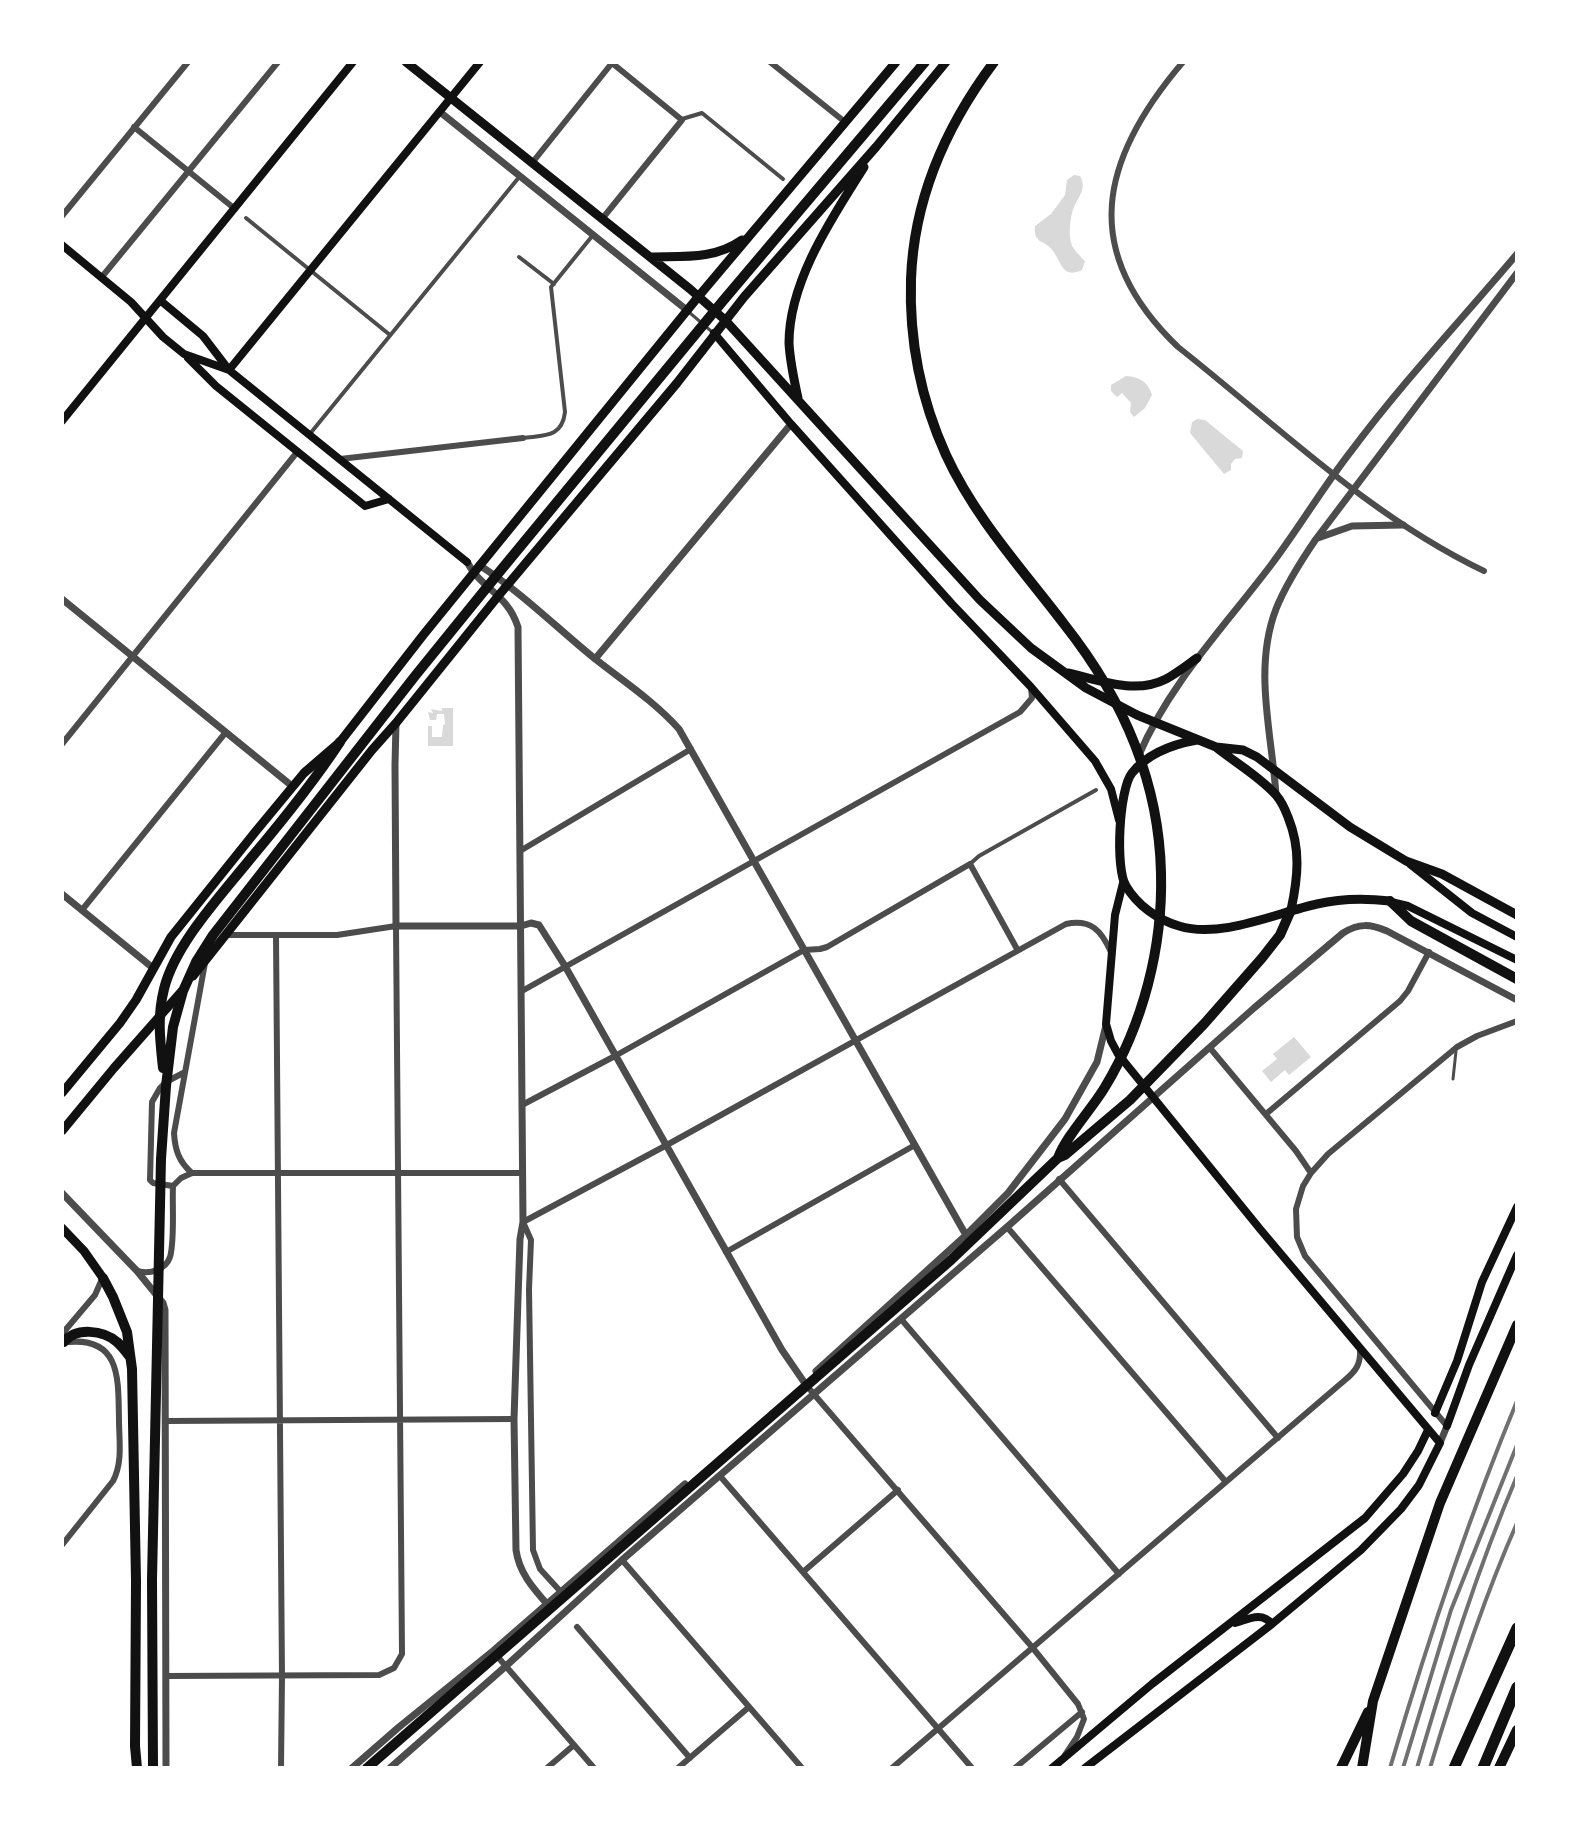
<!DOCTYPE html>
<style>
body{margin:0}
#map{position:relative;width:1579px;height:1830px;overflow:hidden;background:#fff;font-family:"Alegreya Sans",sans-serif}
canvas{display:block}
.frame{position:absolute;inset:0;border:64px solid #fff;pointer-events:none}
</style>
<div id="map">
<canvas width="1579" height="1830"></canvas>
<div class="frame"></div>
</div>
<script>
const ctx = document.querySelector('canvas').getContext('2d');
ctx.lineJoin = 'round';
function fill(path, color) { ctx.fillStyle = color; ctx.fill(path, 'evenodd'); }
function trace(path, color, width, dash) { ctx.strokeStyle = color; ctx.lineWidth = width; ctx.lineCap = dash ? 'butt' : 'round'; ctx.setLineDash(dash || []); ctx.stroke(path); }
const water = new Path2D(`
 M1074,175L1080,176C1087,188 1079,196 1074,207C1070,216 1068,236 1072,246C1075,251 1081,257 1085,261L1082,270C1062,279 1062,263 1053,251C1045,239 1033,245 1035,226L1051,214L1065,195L1067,180Z
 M1126,376C1140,377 1148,382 1152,395L1145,408L1134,417L1130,412L1131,403L1122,393L1117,397L1111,391V385Z
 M1197,419L1205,420L1243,451L1242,458L1235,459L1231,464V470L1224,474L1190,433L1192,422Z
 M442,708H453V746H428V726H432V737H442L443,725L445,724L444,714H437L436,720H430L428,712L433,713L431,709L442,711Z
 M1294,1037L1311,1057L1289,1075L1285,1070L1271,1082L1262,1071L1277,1059L1273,1054Z`);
const service = new Path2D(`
 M690,313L711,331
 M1453,1079L1456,1051`);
const pedestrian = new Path2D(`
 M682,119L702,113L783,179
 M246,218L390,335
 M519,257L554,284
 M309,435L520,176
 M523,438C544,435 562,438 565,412L551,287L593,235
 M970,864L979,856L1096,790`);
const minor = new Path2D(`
 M770,62L845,122
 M1183,62C1100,159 1078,251 1178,347C1277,425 1369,516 1484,571
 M134,127L235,209
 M532,163L612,63L682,120L602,219
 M62,216L188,62
 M101,278L278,62
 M340,459L523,438
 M62,744L298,451
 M520,851L691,749
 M82,910L226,732
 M276,935L282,1676L281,1768
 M522,991L1020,712L1032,698L1031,688
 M1210,1048L1296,1151L1311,1173
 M522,1105L615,1056L804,950L820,949L827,947L970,864L1017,949
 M1266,1114L1400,1001L1408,991L1429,952
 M192,1173C179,1162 175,1150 174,1133L205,963
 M1059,1179L1278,1438
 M173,1186L153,1183L150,1180L152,1102L160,1088L166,1082L185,1072
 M1007,1227L1226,1482
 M726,1252L915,1145
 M138,1271C150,1275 166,1269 170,1257C175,1240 172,1205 173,1186L181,1178L192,1173H523
 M901,1319L1119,1574
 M62,1334L95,1295L102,1279
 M806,1385L1032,1647L1078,1704L1084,1719L1077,1737L1065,1755
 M165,1421L514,1419
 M1447,1426L1305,1256L1297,1237L1296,1209L1303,1186L1311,1173L1328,1154L1457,1047L1477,1036L1517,1021
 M720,1476L972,1768
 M62,1545L113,1481C123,1462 119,1440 119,1420C118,1381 122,1337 68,1342
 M622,1560L802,1768
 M803,1572L898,1490
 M561,1592L540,1569L533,1550L529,1289L531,1240L523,1222L665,1146L1066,924C1091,919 1101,930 1111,952
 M577,1627L690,1758
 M497,1656L594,1768
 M166,1676L379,1675L394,1668L402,1654L396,926L337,935H225
 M547,1768L574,1745
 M678,1768L749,1707
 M892,1768L1345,1380C1356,1371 1361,1364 1360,1349
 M1015,1768L1082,1712`);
const tertiary = new Path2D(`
 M440,112L688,311
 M1318,538L1352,526L1403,525
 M467,562C482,590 507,593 518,627L523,1222L520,1239L514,1419L516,1550C519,1572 532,1587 547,1604
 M479,565C520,591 556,627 594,658C623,681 654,701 679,729L967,1237
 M62,599L292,786
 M595,659L791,424
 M396,723L395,765L396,926H521L531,923L539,925L565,966L782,1350L804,1382
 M1139,755C1169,684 1225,626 1271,565C1299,528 1323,487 1352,450C1403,382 1462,319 1517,254
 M1276,795C1272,734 1253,669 1276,609C1286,584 1301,561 1316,539L1517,273
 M62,894L153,968
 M62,1193L137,1271L163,1303L165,1310L166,1768
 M816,1371L966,1235L1008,1193L1065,1119L1097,1062L1106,1025
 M1440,1443L1447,1426
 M352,1768L399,1727L493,1651L685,1484
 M390,1768L506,1666L622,1560L1007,1227L1254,1008L1343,933C1359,923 1370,924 1387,931L1517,1000`);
const secondary = new Path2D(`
 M62,245L131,302L163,337L184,354L229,370L467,562
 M161,301L203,336L229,370
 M714,333L791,424L952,604L1031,687L1095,761L1111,789L1119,820
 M188,358L216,386L365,506L389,499
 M229,370L480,62
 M62,421L353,62
 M1410,864L1472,913L1517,937
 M1391,902L1408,906L1517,960
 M1435,1413L1457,1361L1482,1282L1517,1207
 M1447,1426L1469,1365L1517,1255
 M1235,1623C1248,1619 1262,1611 1272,1624
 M1052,1768L1152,1684L1365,1518L1403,1474L1418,1451L1428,1430
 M1085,1768L1272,1624L1361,1550L1401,1509L1419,1485L1440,1443L1260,1229L1118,1054L1111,1041L1106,1024L1115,915L1123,883`);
const primary = new Path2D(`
 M406,62L690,289L725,320L980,600L1031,648L1086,688L1137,715L1216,747L1243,750L1257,757L1350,827L1406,861L1442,874L1517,915
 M650,257C682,256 714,260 742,240
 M798,398C794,380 790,362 789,343C789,281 832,218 864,167
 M1068,673C1099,680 1135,695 1166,679C1177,673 1187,665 1197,658
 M1197,740C1174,744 1148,753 1132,773C1119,789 1115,869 1126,886C1137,905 1158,920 1179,926C1221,939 1276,913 1317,904C1342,898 1365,898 1390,901
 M1217,748C1236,763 1260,777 1276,795C1282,802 1285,809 1288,817C1301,849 1298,877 1291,910
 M193,976L372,750L396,723L499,595L677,383L744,297L876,147L946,62
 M62,1093L120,1023L136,1000L171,937L256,831L304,773L340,742L424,634L698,297L896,62
 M62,1131L114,1068L182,991
 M62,1228L84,1251L103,1278`);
const trunk = new Path2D(`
 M1390,901L1411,921L1517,979
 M163,1068C160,1040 157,1017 164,989C175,944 222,894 251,858C283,820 313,783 340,742
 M1058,1158L1065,1155L1130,1100L1204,1024L1262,958L1280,935L1291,910
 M103,1278L113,1297L127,1332L132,1369L136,1581L135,1746L137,1768
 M64,1342C76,1327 103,1330 117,1342C122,1346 126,1352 130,1357
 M153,1768L152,1579L161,1159L166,1086L173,1027L183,991L196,962L213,935L415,676L501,570L722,302L925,62
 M367,1768L951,1260L1058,1158C1066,1136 1092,1109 1105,1087C1143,1024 1163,947 1161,873C1159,780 1121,696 1064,624C1023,570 975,518 946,455C921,400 909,340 911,279C914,198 946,126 994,62
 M1341,1768L1368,1712
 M1362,1768L1373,1701L1440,1503L1517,1325
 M1499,1768L1517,1730`);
const motorway = new Path2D(`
 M1454,1768L1517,1628
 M1483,1768L1517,1687`);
const rail = new Path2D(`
 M1390,1768C1427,1643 1467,1521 1517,1401
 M1403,1768L1451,1610L1517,1445
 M1417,1768C1446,1669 1477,1570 1517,1476
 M1430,1768C1455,1685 1482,1602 1517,1523`);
fill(water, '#d9d9d9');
trace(service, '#4c4c4c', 3);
trace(pedestrian, '#4c4c4c', 4);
trace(minor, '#4c4c4c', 6);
trace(tertiary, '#4c4c4c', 7);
trace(secondary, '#111', 8);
trace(primary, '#111', 9);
trace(trunk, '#111', 10);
trace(motorway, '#111', 11);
trace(rail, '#707070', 4);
</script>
